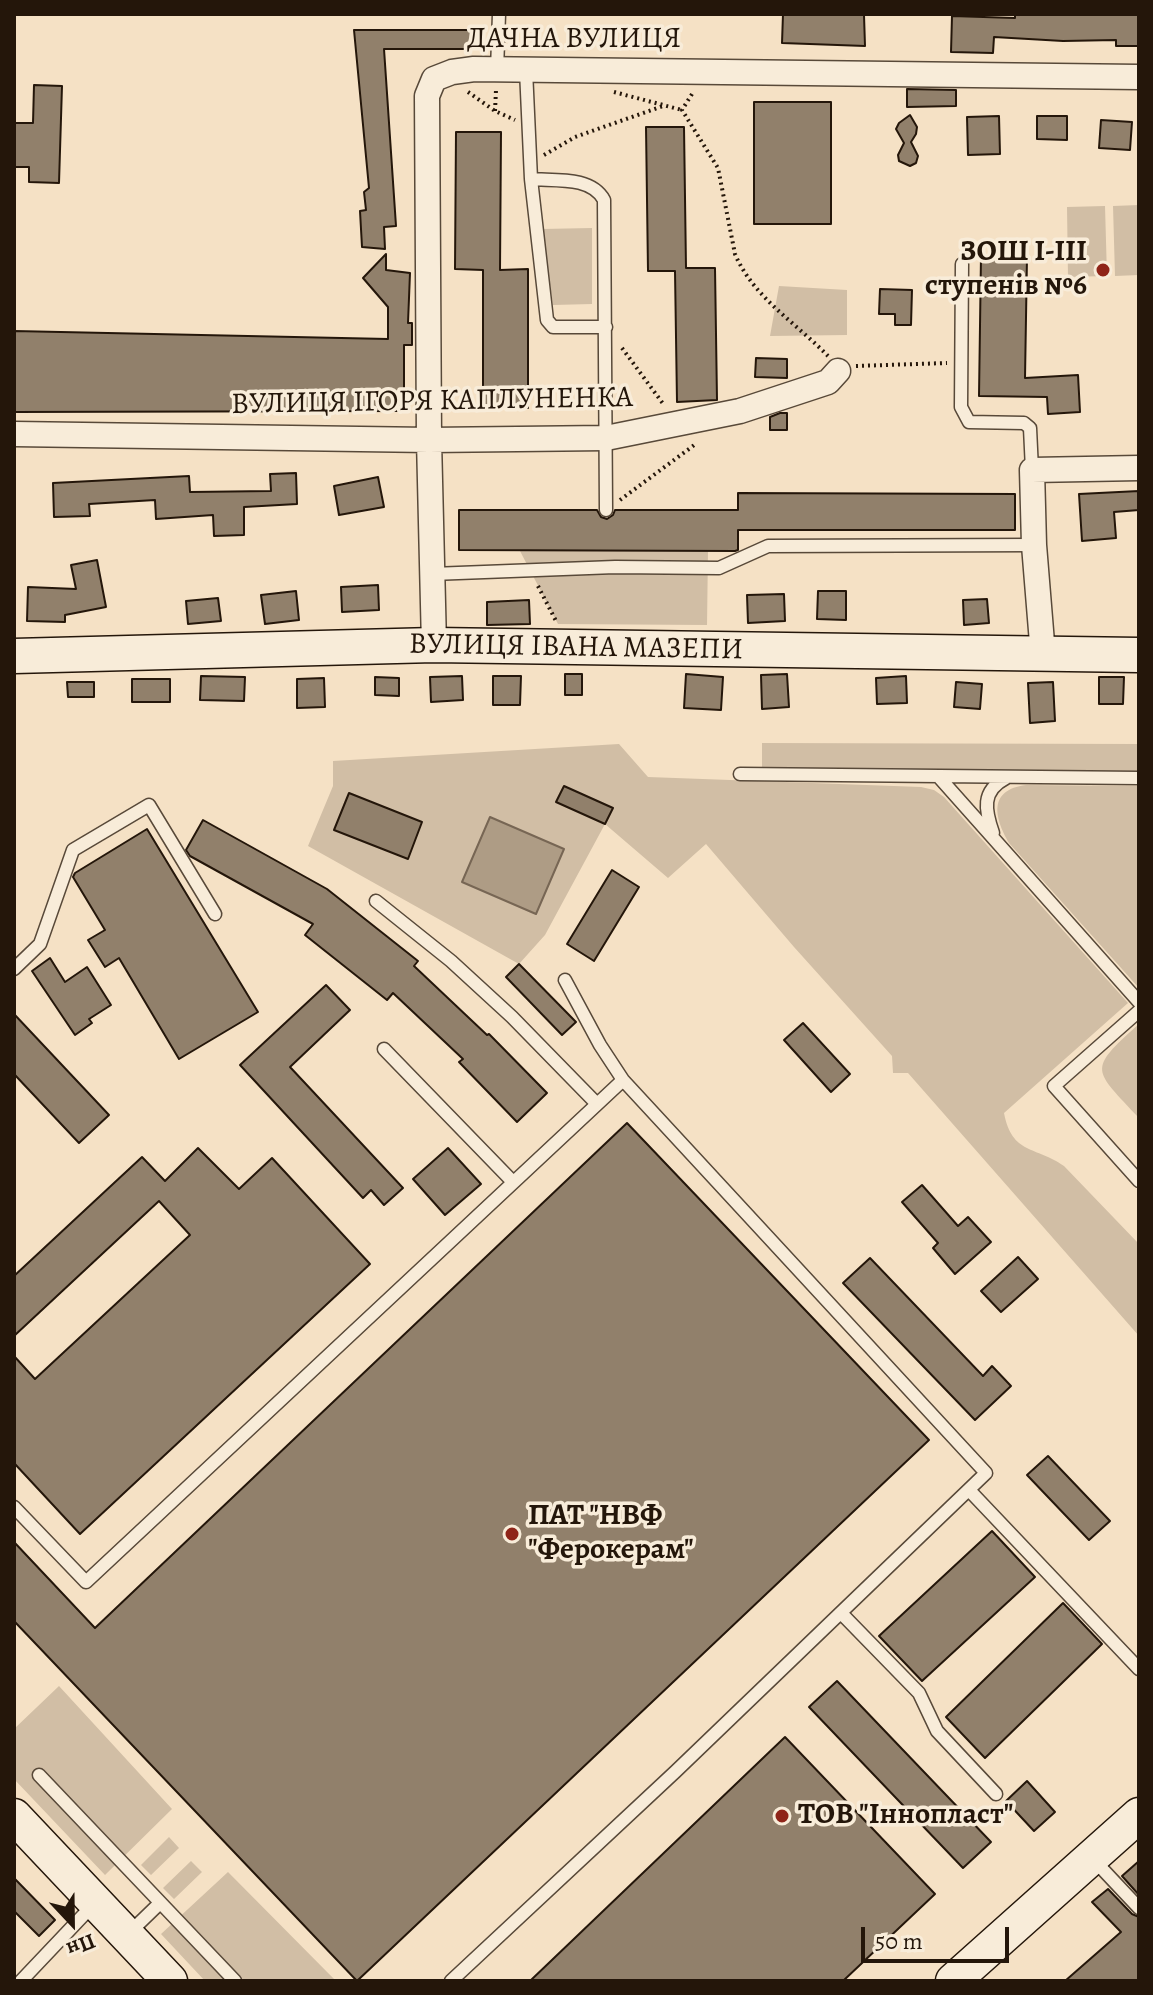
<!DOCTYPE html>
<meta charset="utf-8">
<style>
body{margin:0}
#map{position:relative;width:1153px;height:1995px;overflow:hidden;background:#f5e1c5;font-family:Alegreya,serif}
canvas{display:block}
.frame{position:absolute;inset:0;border:16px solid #24160a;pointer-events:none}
.north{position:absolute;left:32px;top:1883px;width:80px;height:80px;-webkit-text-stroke:6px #f8ecd9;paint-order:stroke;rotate:158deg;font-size:22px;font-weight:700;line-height:32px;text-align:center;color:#24160a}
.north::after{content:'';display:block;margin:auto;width:28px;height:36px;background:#24160a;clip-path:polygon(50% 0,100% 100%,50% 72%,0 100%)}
.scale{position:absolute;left:861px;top:1927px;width:148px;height:36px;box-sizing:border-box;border:4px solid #24160a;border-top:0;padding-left:10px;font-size:24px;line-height:28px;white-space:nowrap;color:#24160a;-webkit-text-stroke:6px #f8ecd9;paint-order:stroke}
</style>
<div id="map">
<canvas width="1153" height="1995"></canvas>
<div class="frame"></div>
<div class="north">Пн</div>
<div class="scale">50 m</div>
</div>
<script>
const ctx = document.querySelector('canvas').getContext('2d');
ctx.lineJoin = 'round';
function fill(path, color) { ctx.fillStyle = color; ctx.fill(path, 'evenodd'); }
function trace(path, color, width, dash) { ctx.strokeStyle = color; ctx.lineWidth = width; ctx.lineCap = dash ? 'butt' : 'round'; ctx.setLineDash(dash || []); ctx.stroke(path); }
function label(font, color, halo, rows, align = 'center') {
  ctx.font = font + ' Alegreya,serif'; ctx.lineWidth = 7; ctx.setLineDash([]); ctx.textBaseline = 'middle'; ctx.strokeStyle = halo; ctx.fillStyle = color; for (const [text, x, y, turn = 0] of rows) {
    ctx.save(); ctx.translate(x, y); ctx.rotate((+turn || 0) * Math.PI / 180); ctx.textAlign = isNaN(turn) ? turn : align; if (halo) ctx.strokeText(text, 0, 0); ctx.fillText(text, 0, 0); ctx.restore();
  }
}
const green = new Path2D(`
 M1139,205V275L1115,276L1113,206Z
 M1105,206L1107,276L1068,277L1067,207Z
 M592,228V304L553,305L542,229Z
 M779,286L847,290V335L770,336Z
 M520,551H708L707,625L558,624Z
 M762,743L1139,744V772L762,768Z
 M619,744L648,777L921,787L934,790L944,797L1128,1003L1004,1113C1012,1155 1036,1146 1064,1166L1139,1244V1336L908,1073H893L892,1056L794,947L706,844L668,878L605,824L545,935L519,964L308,846L333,786V761Z
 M1026,785L1139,786V988L1009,843C994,817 988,790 1026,785Z
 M1139,1024V1118C1094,1069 1086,1071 1139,1024Z
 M59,1686L172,1809L105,1875L14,1779V1729Z
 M169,1837L179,1848L151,1875L141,1865Z
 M191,1861L202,1872L174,1899L163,1888Z
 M228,1872L336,1981H205L161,1934Z`);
const water = new Path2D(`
 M490,817L564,849L536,914L462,882Z`);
const building = new Path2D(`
 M783,14L864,15L865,46L782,43Z
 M1015,14H1139V46H1116V40L1063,41L994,37L993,53L951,52L952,16L1015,18Z
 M354,30H474L473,49H384L396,226L384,227L385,249L362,247L360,211L366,210L364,192L369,188Z
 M34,85L62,86L59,183L29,182V167H14V123H33Z
 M907,89L956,90V106L907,107Z
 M754,102H831V224H754Z
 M910,115L917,127L916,134L911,142L918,156L916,163L910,166L899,161L898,155L904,143L896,129L899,123Z
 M999,116L1000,154L968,155L967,117Z
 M1037,116H1067V140L1037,139Z
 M1101,120L1132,122L1130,150L1099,148Z
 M646,127H684L686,268H715L717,400L677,402L675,271H648Z
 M456,132H501L500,270L528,269V408H483V270L455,269Z
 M386,254V270L410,273L408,323H412V345H404V411L14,412V331L388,339V307L363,278Z
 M981,256L1027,257L1025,378L1078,375L1080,412L1048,414L1047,397L979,396Z
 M880,289L912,290L911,325H895V314H879Z
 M756,358L787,359V378L755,377Z
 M780,413H787V430H770V417Z
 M296,473L297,504L244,507V535L214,536L213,515L156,519L155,500L89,504L90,516L54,517L53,483L189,476L190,492L271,491L270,474Z
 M378,477L384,507L339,515L334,486Z
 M1139,491V510L1114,512L1116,538L1082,541L1079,494Z
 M738,493L1015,494V530H738V550L735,551L459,550V510H597L601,517L607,519L613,515L615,510H738Z
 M97,560L106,607L65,615V622L27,621L28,587L76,589L71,565Z
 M378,585L379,610L342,612L341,587Z
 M296,591L299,620L265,624L261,595Z
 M818,591H846V620L817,619Z
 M784,594L785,621L748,623L747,595Z
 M218,598L221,621L188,624L186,601Z
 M987,599L989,623L964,625L963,600Z
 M529,600L530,624L487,625V602Z
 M565,674H582V695H565Z
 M686,674L723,677L721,710L684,708Z
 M787,674L789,707L762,709L761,675Z
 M201,676L245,677L244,701L200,700Z
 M462,676L463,700L431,702L430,677Z
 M493,676H521L520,705H493Z
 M906,676L907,703L877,704L876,678Z
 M375,677L399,678V696L375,695Z
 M1099,677H1124L1123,704H1099Z
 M324,678L325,707L297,708V679Z
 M132,679H170V702H132Z
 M67,682H94V697H68Z
 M956,682L982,684L980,709L954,707Z
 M1053,682L1055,721L1030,723L1028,683Z
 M564,786L613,808L605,824L556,802Z
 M349,793L422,822L408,859L334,830Z
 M203,820L327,889L418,961L414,966L487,1035L489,1034L547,1093L517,1122L459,1062L463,1059L393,993L387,1000L305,935L313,924L190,856L186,850Z
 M147,829L258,1012L179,1059L119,958L105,967L88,940L105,930L73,877L75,873Z
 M612,870L639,887L594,961L567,944Z
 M50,958L65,982L87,967L111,1005L89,1019L92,1023L75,1035L32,971Z
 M519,964L576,1022L562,1035L506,977Z
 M326,985L350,1010L290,1067L403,1188L384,1205L371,1190L363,1198L240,1065Z
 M14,1014L109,1115L79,1143L14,1074Z
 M803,1023L850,1074L831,1092L784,1040Z
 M627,1123L929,1440L357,1981L14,1621V1542L95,1628Z
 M198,1148L239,1189L272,1158L370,1264L80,1534L14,1463V1356L35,1379L190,1235L159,1201L14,1336V1276L142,1157L165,1181Z
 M448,1148L481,1184L445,1215L413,1179Z
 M922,1185L958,1226L968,1217L991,1242L955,1274L933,1248L938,1243L902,1202Z
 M1018,1257L1038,1279L1001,1312L981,1291Z
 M870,1258L983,1376L992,1366L1011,1386L975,1420L843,1283Z
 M1048,1456L1110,1521L1089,1540L1027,1475Z
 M992,1531L1035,1577L922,1681L879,1636Z
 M1063,1603L1102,1644L985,1758L946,1717Z
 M837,1681L991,1842L963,1868L809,1707Z
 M785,1737L935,1894L843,1981H530Z
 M1027,1781L1055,1812L1034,1831L1006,1801Z
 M1139,1861V1895L1122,1876Z
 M14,1878L55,1920L39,1936L14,1911Z
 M1108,1889L1132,1914L1139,1917V1981H1065L1121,1932L1092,1902Z`);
const path = new Path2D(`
 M468,92L495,111L515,120
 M614,92L682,110
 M692,94L682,110L718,168L735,254C753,297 796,323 828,356
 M495,111L496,90
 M544,155L575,137L663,106
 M622,348L664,405
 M856,366L947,363
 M620,500L697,443
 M538,586L556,621`);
const lane = new Path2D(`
 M497,70L499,14
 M526,70L531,179C555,181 591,176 604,200L606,510
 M531,179L547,320L553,327H606
 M962,264L961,407L969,422L1024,423L1030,428L1032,470
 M432,574L615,567L719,568L768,546L1034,545
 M740,774L1139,778
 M938,776L1139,1002
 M993,833C985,810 981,791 1006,778
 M376,901L451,961L512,1017L597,1104
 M14,969L40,944L73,850L149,805L215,914
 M565,980L600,1045L623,1080
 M1139,1011L1054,1086L1139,1181
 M384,1049L513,1182
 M969,1490L1139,1669
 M14,1507L86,1582L623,1080L986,1473L675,1772L451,1981
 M841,1613L919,1693L937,1731L996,1794
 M39,1775L235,1981
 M1092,1858L1139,1908
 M128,1934L160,1903
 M21,1981L93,1905`);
const street = new Path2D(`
 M14,434L429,440L606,438L740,411L828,382L838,371
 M434,645L429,440L427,96L434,79L452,72L474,69L1139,77
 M1043,655L1034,545L1032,470L1139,468`);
const secondary = new Path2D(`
 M14,656L434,645L1139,655
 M14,1816L170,1981
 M953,1981L1139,1815`);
const markers = [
 [1103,270,8,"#8f2418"],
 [512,1534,8,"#8f2418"],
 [782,1816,8,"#8f2418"]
];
const streetNames = [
 ["ДАЧНА ВУЛИЦЯ",574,40],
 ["ВУЛИЦЯ ІГОРЯ КАПЛУНЕНКА",432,402,-1],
 ["ВУЛИЦЯ ІВАНА МАЗЕПИ",576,648,1]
];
const poiNames = [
 ["ЗОШ І-ІІІ",1087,253,"right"],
 ["ступенів №6",1087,287,"right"],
 ["ПАТ \"НВФ",528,1517],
 ["\"Ферокерам\"",528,1551],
 ["ТОВ \"Іннопласт\"",798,1816]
];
fill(green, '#d1bea5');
fill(water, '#ae9c85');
trace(water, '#776654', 2);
fill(building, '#91806b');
trace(building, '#24160a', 2);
trace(lane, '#584939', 15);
trace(street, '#584939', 27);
trace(secondary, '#24160a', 37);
trace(path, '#24160a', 4, [2, 4]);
trace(lane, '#f8ecd9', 12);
trace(street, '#f8ecd9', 24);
trace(secondary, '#f8ecd9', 34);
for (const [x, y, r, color] of markers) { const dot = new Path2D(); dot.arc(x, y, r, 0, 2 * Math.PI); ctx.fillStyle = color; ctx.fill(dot); trace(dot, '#f8ecd9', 3); }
label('30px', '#24160a', '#f8ecd9', streetNames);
label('bold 30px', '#24160a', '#f8ecd9', poiNames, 'left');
</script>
